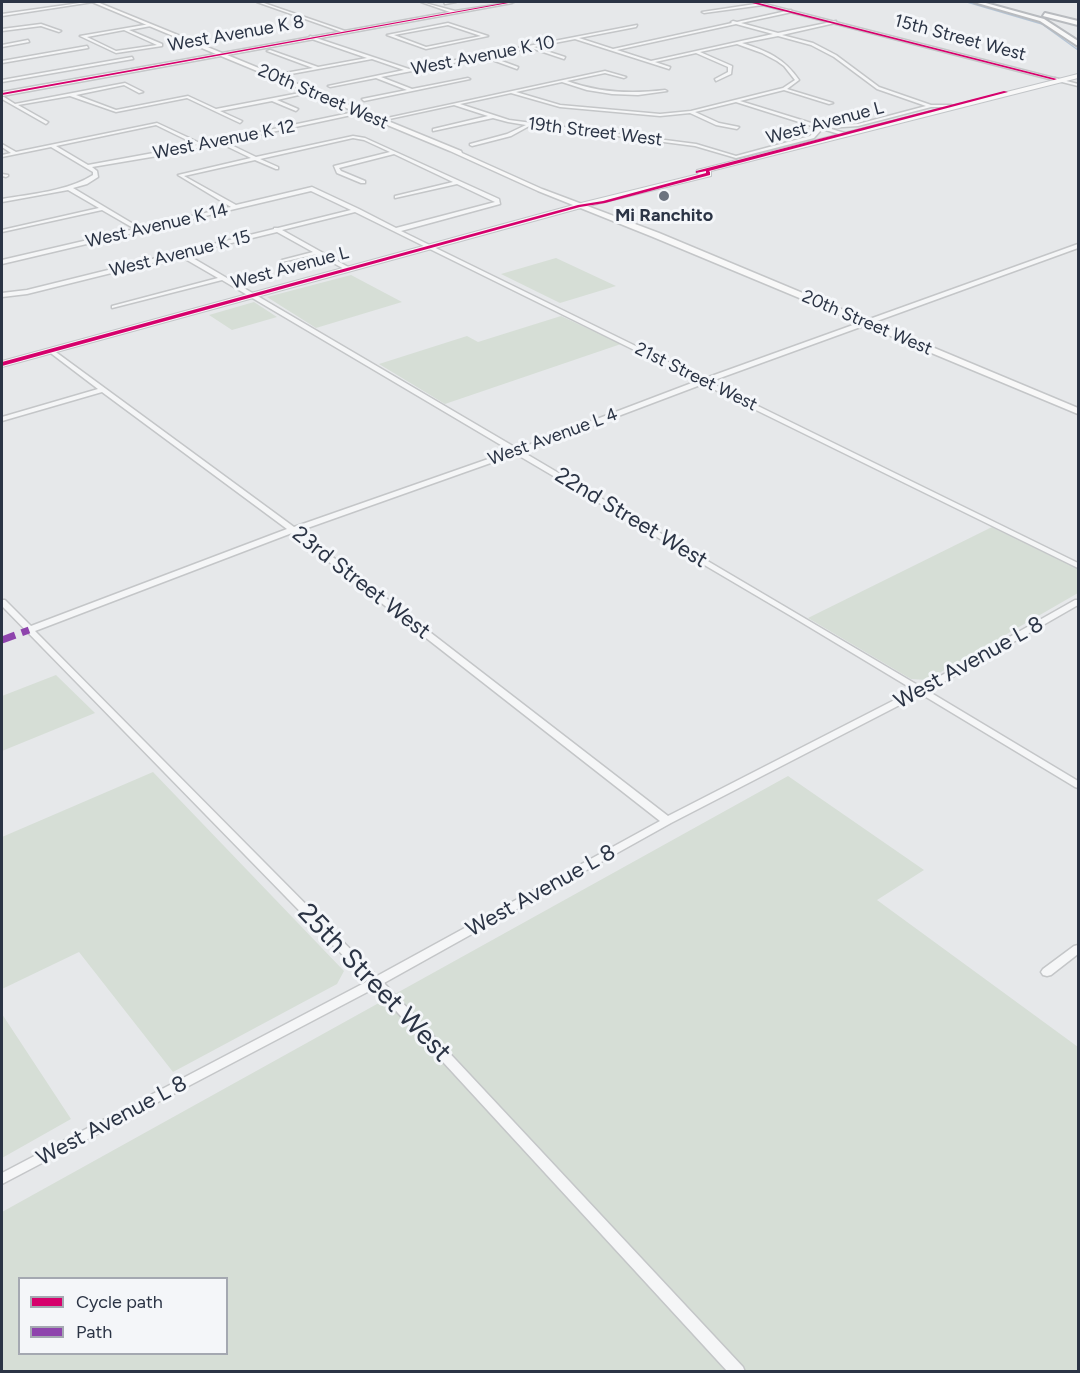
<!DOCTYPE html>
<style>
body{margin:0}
#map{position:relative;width:1080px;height:1373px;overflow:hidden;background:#e6e8ea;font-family:Figtree,sans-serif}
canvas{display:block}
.frame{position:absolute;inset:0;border:3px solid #2b3445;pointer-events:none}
.legend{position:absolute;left:18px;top:1277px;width:210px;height:78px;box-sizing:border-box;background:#f4f6f9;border:2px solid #a4a8b1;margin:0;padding:8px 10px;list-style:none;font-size:18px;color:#2b3445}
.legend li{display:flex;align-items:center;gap:12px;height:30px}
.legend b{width:30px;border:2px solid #a4a8b1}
</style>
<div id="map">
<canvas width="1080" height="1373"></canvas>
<div class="frame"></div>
<ul class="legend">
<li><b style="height:8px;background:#d6006c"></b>Cycle path</li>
<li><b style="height:8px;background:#8e44ad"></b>Path</li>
</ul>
</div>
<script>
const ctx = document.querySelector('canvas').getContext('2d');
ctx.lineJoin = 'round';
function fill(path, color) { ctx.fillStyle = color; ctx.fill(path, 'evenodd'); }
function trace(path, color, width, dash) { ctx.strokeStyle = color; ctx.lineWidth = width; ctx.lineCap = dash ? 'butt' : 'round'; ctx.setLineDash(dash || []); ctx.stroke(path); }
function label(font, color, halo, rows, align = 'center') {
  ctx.font = font + ' Figtree,sans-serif'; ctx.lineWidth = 6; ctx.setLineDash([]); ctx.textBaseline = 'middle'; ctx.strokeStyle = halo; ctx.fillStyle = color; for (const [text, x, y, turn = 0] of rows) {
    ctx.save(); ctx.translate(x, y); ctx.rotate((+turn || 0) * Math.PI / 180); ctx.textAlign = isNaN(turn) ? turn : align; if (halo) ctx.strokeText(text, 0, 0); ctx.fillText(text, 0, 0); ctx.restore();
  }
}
const green = new Path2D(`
 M556,258L616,286L560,303L501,274Z
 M351,275L402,302L316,328L267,297Z
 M254,302L277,317L232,330L209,315Z
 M561,316L621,344L445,404L379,364L467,336L478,342Z
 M992,527L1078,569V593L927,680L911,679L808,618Z
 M56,675L95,713L2,751V696Z
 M153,772L344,971L337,984L173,1072L79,952L2,989V837Z
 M788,776L924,870L877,900L1078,1047V1371H2V1212ZM20,1278H226V1354H20Z
 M2,1014L71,1119L2,1158Z`);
const stream = new Path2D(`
 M967,2L1042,24L1078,50`);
const street = new Path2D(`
 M87,2H93L2,16V14Z
 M257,2H261L345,31L342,32Z
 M444,2H456L445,4Z
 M762,3L763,5L704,13L702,12Z
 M791,10L792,12L741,23L778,33L836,21L835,23L782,35L813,43L836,55L879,87L931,105H951L953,106L951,107H931L858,126L828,128L848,134L846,136L822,129L814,138L736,158L695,146L531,125L511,136L472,146L470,145V144L507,134L526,125L508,122L493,118L433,131V129L488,116L454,105L380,121L378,120L605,71L626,77L624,78L605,73L567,81C599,93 631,94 665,90L667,91L638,95L612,94L587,90L562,82L516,92L560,105L660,114L691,111L783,88L795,80L784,66L777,61L762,53L737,44L700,52L732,66L731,74L716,81L715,79L728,72V67L696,53L655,62L670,67L669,69L575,39L534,47L565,57L564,59L531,48L488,56L518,67L517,69L484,57L381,77L412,89L468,78L470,79L364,101L362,99L407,90L376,78L330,87L328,86L404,70L372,59L275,77L274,75L313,68L267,51L270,50L318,67L367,58L309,38L310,36L409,69L637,25L636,27L579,38L613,49L732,23L731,22L733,21L737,22ZM736,24L773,34L651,61L617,50ZM778,36L811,45L834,57L877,89L926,106L858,124L821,126L740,101L784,90L829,104L833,103L787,89L799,80C784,58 767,51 742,43ZM511,93L560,107L660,116L690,113L716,125L737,129L739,127L719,123L695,112L736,102L818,128L810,136L736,156L696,144L509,120L460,104Z
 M448,23L488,36L426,49L387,35ZM448,25L481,36L426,47L394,35Z
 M41,24L61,31L59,32L41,26L2,31V29Z
 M150,24L151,26L129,30L162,44V46L116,53L80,36ZM124,30L157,45L116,51L87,37Z
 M28,40L29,42L2,47V45Z
 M87,46L88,48L2,63V61Z
 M132,57L133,59L2,82V80Z
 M1055,78L1078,84V86L1054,80Z
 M125,83L143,92L139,93L124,85L76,95L116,110L188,96L216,109L310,91L312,92L277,100L298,109L296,111L272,101L220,111L242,121L240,123L187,98L116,112L70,96L18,105L48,122L46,124L2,99V97H4L15,104Z
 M359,111L361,113L225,142L256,157L353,136L365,138L499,199L500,204L401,231L703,379L1078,244V248L709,382L1078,563V568L703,384L523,452L921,687L1075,600H1078V605L928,691L1078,781V788L1075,787L921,694L671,823L384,983L743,1367L745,1372H728L375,988L2,1184V1173L368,981L2,606V600H5L31,626L287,529L102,392L2,421V417L98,389L48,351L53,350L294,527L511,451L222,280L112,308V306L218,278L180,256L27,294L2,297V293L27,290L274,229V228H278L351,210L311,191L2,264V260L135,229L102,210L2,232V230L99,208L68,190L2,202V199C31,194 68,191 93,175V172L51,147L2,157V155L11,153L2,147V144L16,152L157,123L202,144ZM156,125L197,145L88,165L56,146ZM353,138L364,140L390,152L334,166L337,173L361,183H365V181L341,171L339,168L394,154L453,182L395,196V198L457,184L495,202L396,228L359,209L312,187L236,205L184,176L255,160L276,169H278V167L260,159ZM220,143L251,158L178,175L231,207L140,228L73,188L87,184L98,177L97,171L92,167L169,154ZM355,212L697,381L518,449L186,254L277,232L313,252L282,260V262L317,254L346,270H350V268L282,230ZM516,454L791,616L914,690L668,816L299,531ZM292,533L660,821L377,976L35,631Z
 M2,174L8,175V176L6,177L2,176Z
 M1078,945V954L1051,975L1047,976L1043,975L1041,972L1043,969L1074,946Z`);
const secondary = new Path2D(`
 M92,2H97L222,53L450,12L421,2L455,11L514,2L512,3L227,55L461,151L462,153L542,189L659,233L1078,408V414L653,237L538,191L450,151L221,56L2,96V92L216,54Z
 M751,2H757L1058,79L1053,80Z`);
const primary = new Path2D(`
 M1078,74V78L711,171V176L581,208L2,367V361L577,204L699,174L696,172L697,170Z`);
const highway = new Path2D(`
 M974,2H982L1044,19L1078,41V46L1040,21Z
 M1045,13L1078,21V25L1043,16Z`);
const quiet = new Path2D(`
 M2,640L29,630`);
const cycleway = new Path2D(`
 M509,2H514L2,95V93Z
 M752,2H755L1057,79L1054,80L752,3Z
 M1004,91L1008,92L709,171L710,172V175L605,203L580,207L2,366V362L578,205L603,201L706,173V171L696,173V171Z`);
const markers = [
 [664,196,6,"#6c737f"]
];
const farStreetnames = [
 ["West Avenue K 8",236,34,-10],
 ["15th Street West",960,38,15],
 ["West Avenue K 10",483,56,-11],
 ["20th Street West",323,97,23],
 ["West Avenue L",825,123,-15],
 ["19th Street West",595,132,7],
 ["West Avenue K 12",224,140,-11],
 ["West Avenue K 14",157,226,-13],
 ["West Avenue K 15",180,254,-14],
 ["West Avenue L",290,268,-15],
 ["20th Street West",867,323,23],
 ["21st Street West",696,377,26],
 ["West Avenue L 4",553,437,-20]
];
const farPoinames = [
 ["Mi Ranchito",664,216]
];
const streetNames = [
 ["22nd Street West",631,518,31],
 ["23rd Street West",361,583,38],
 ["West Avenue L 8",969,663,-29],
 ["West Avenue L 8",541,891,-29],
 ["West Avenue L 8",112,1121,-28]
];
const nearStreetnames = [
 ["25th Street West",374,983,46]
];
fill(green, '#d6ded6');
trace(stream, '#b4c4d5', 1.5);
trace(street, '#c4c6c8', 3);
trace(secondary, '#c4c6c8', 3);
trace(primary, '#c2c5c8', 2);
trace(highway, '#b8bbbf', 4);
fill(street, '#f5f6f7');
fill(secondary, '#f8f8f8');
fill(primary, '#f8f8f8');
fill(highway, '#f8f8f8');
trace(quiet, '#8e44ad', 7, [14, 7]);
fill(cycleway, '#d6006c');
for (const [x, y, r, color] of markers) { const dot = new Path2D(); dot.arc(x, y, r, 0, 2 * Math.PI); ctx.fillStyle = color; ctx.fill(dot); trace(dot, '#f4f6f9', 2); }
label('18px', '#2b3445', '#f4f6f9', farStreetnames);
label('bold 18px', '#2b3445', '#f4f6f9', farPoinames);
label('22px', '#2b3445', '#f4f6f9', streetNames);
label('27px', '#2b3445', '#f4f6f9', nearStreetnames);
</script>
